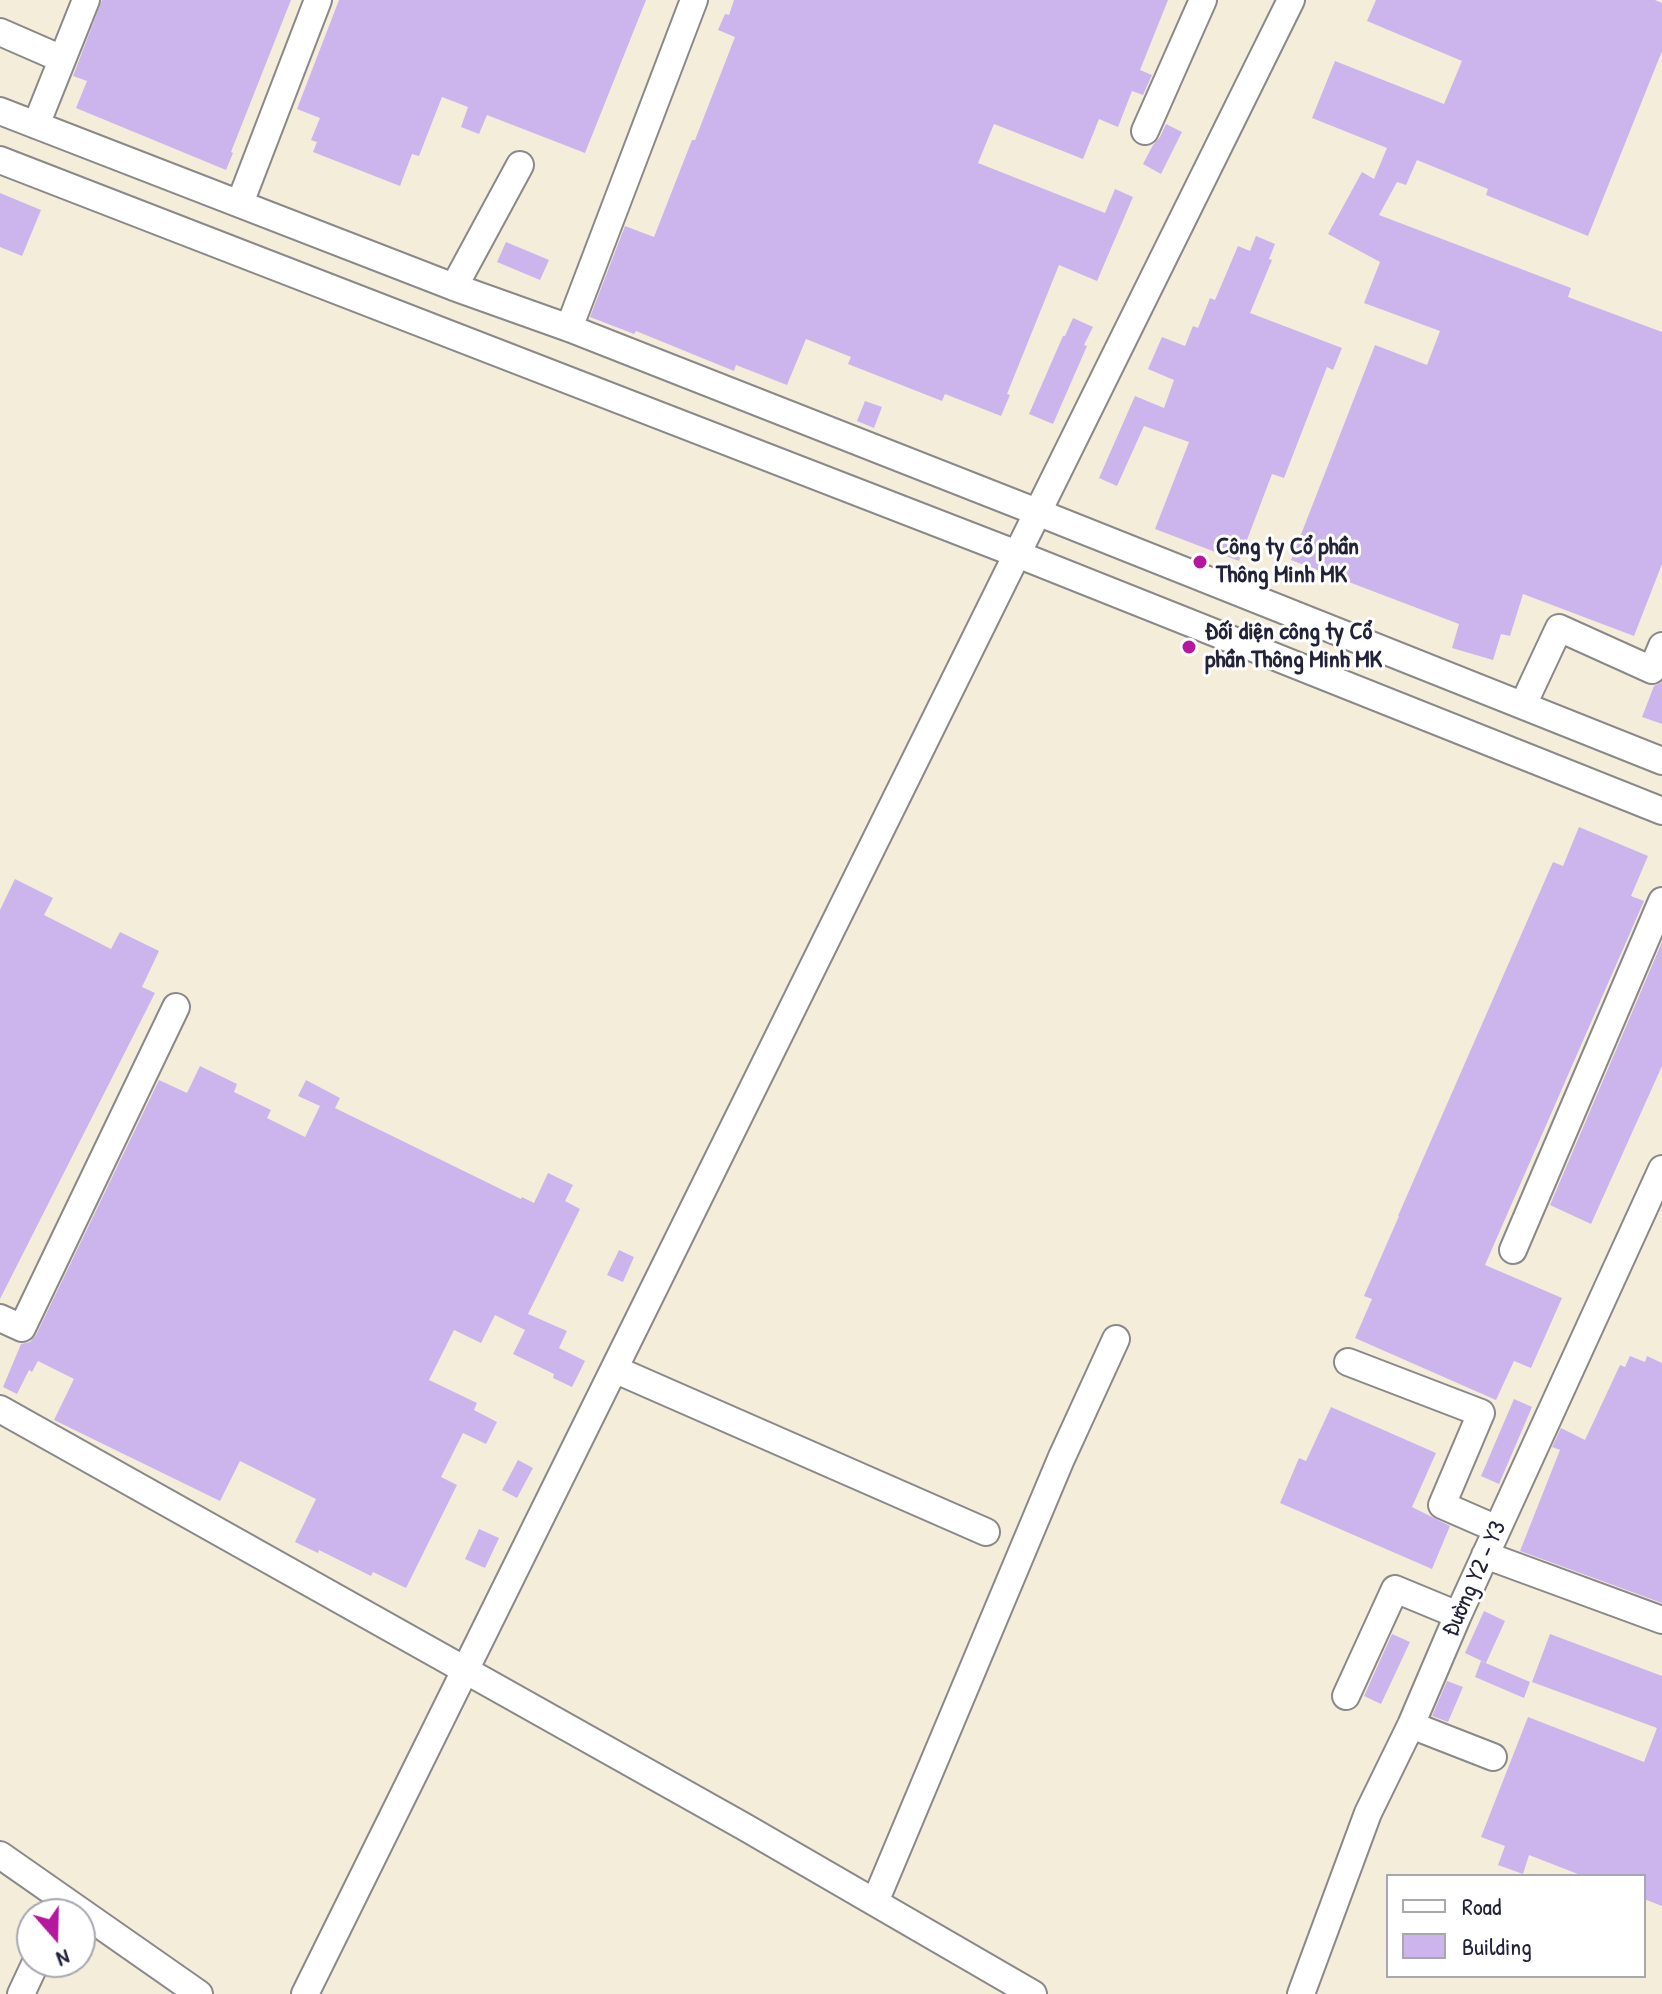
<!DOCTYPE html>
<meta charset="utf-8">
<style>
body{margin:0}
#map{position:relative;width:1662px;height:1994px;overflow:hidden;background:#f4edda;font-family:"Patrick Hand",sans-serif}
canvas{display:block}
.legend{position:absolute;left:1386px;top:1874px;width:260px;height:104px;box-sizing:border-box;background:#fff;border:2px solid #a7a7b1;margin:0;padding:10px 14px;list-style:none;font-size:24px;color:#22223b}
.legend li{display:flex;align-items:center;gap:16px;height:40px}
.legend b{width:40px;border:2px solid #a7a7b1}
.north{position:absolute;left:16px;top:1898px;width:80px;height:80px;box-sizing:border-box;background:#fff;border:2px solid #a7a7b1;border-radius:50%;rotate:160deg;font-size:22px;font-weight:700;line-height:32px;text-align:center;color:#22223b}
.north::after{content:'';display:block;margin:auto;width:28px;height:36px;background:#b5179e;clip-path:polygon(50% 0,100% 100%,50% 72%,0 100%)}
</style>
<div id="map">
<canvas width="1662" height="1994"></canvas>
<ul class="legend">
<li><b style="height:10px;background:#fff"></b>Road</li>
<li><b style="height:22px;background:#ccb5ed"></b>Building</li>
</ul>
<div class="north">N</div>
</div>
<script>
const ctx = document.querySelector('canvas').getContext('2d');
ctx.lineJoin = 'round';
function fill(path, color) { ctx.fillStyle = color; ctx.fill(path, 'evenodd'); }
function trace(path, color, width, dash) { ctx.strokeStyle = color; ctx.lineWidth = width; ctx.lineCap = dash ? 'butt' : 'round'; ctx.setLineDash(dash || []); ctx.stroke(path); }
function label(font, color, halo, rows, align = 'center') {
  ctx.font = font + ' "Patrick Hand",sans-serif'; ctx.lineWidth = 6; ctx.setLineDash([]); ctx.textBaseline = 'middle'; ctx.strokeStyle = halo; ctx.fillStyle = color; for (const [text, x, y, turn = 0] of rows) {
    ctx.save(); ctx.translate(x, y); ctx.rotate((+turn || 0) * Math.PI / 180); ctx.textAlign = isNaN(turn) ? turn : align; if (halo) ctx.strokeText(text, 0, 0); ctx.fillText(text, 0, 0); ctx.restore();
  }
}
const building = new Path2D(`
 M102,0H291L231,152L233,153L226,170L76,108L87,81L73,76Z
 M339,0H646L585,153L487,115L479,134L461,127L468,107L442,97L419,156L412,154L400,186L313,152L317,142L311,140L320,118L297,109Z
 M734,0H1168L1140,70L1152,75L1143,95L1132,91L1118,127L1099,119L1083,159L994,124L978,163L1105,213L1115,189L1133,197L1097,281L1059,265L1007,394L1010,395L1001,416L945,394L942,401L848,364L851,357L806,339L787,385L736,365L734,371L636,331L634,334L590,317L625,226L654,237L692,140H695L735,37L718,30L725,14L729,15Z
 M1376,0H1655L1662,3V51L1588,236L1486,195L1488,189L1417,160L1406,185L1397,182L1379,215L1571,288L1568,297L1662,332V564L1634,636L1523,594L1510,636L1501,634L1493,660L1452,648L1459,624L1291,560L1375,345L1427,365L1440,331L1364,303L1380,262L1328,234L1362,172L1374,179L1387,148L1312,118L1335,61L1444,104L1462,61L1367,21Z
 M1166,124L1182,132L1161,174L1143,164L1153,145L1160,137Z
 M0,193L41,210L22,256L0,247Z
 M1256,236L1275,244L1269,259L1272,260L1250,313L1342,348L1333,370L1327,367L1284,478L1272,474L1239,561L1155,529L1189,442L1144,426L1117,486L1099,478L1135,396L1164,408L1174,380L1148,369L1162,337L1185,346L1193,326L1198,328L1210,298L1215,300L1238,246L1250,251Z
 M506,242L549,260L540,280L497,262Z
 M1073,318L1093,327L1084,345L1087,346L1053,424L1029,414L1063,336H1065Z
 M865,401L882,407L874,428L857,421Z
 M1662,682V724L1642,717L1654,686Z
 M1579,827L1648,856L1631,896L1644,901L1485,1265L1562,1298L1531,1368L1514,1361L1496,1400L1355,1338L1372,1299L1364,1296L1399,1216H1398L1553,862L1563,866Z
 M15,879L53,898L44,915L111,949L120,932L159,951L142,987L155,993L0,1299V910Z
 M1662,942V1066L1591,1224L1550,1205Z
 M200,1066L237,1084L234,1092L271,1110L267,1118L305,1137L320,1106L298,1096L306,1080L340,1098L335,1108L521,1199L522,1197L534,1203L548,1173L573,1185L565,1201L580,1209L528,1314L567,1331L559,1348L585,1361L572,1387L553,1378L554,1374L513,1354L525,1330L495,1315L481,1343L454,1330L429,1380L477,1403L474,1410L497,1422L486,1444L463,1433L441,1477L457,1485L406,1588L373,1572L371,1576L319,1550L318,1553L295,1542L316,1499L240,1461L220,1501L54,1420L74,1379L38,1361L32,1372L29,1370L17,1394L3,1387L21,1344L30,1342L36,1335L159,1080L187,1093Z
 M619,1250L634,1257L623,1282L607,1275Z
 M1630,1356L1645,1362L1647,1356L1662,1363V1603L1520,1551L1560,1450L1552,1447L1561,1428L1585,1440L1620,1365L1625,1367Z
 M1514,1399L1532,1407L1499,1484L1481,1476Z
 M1331,1407L1436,1453L1412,1507L1450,1526L1432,1569L1280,1503L1299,1458L1306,1461Z
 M518,1460L533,1468L517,1498L502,1490Z
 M479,1529L499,1538L485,1568L465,1559Z
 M1484,1611L1505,1621L1486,1663L1465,1653Z
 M1392,1634L1410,1642L1381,1704L1364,1696Z
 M1550,1634L1662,1676V1906L1644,1899V1876H1583L1529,1855L1523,1874L1498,1865L1505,1846L1481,1837L1528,1717L1644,1762L1657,1728L1532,1682Z
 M1481,1661L1530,1682L1524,1698L1475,1677Z
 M1447,1681L1463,1687L1448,1722L1432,1716Z`);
const minor = new Path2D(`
 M0,32L62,59
 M0,111L454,287L569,328L1037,512L1662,761
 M36,125L86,0
 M1145,131L1203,0
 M0,160L1017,554L1662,811
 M240,203L318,0
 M454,287L520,165
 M569,328L694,0
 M1523,705L1559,628L1652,670L1662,646
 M1513,1250L1662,901
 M0,1318L22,1328L176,1007
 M1348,1362L1481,1413L1442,1505L1497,1529
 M614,1369L986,1532
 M0,1409L743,1826L1033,1994
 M1485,1555L1662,1620
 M1346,1696L1395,1589L1458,1615
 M1411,1725L1493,1757
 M0,1855L199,1994
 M875,1902L1061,1459L1116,1339
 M21,1994L36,1962
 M305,1994L1291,0
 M1301,1994L1368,1813L1411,1725L1458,1615L1662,1169`);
const markers = [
 [1200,562,8,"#b5179e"],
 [1189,647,8,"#b5179e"]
];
const poiNames = [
 ["Công ty Cổ phần",1216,548],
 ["Thông Minh MK",1216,576],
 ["Đối diện công ty Cổ",1205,633],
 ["phần Thông Minh MK",1205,661]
];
const streetNames = [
 ["Đường Y2 - Y3",1475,1579,-66]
];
fill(building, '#ccb5ed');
trace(minor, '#8b888a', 30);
trace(minor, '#fff', 26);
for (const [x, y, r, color] of markers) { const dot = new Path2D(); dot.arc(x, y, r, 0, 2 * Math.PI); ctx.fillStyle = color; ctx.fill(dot); trace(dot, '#fff', 3); }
label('bold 24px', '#22223b', '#fff', poiNames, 'left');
label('24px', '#22223b', '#fff', streetNames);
</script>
